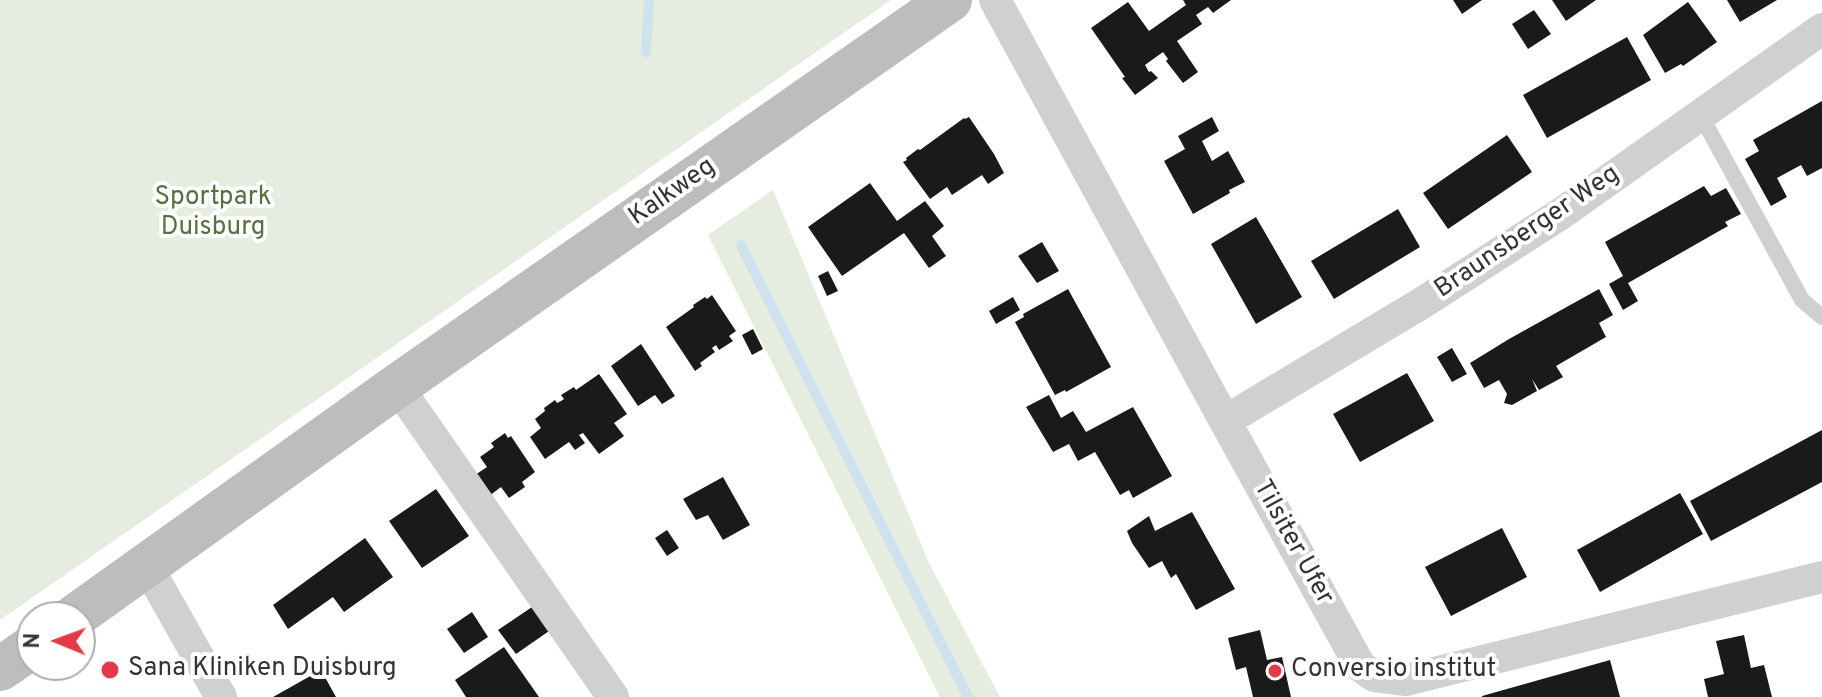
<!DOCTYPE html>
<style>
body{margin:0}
#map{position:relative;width:1822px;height:697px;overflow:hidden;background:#fff;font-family:Overpass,sans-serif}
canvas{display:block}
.north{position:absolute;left:16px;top:601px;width:80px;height:80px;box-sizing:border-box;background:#fff;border:2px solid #adadad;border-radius:50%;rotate:271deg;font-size:22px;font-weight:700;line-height:32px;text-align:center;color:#333}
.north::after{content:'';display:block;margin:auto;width:28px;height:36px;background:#e63946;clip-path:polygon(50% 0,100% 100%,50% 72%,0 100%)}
</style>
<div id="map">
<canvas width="1822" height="697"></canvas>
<div class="north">N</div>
</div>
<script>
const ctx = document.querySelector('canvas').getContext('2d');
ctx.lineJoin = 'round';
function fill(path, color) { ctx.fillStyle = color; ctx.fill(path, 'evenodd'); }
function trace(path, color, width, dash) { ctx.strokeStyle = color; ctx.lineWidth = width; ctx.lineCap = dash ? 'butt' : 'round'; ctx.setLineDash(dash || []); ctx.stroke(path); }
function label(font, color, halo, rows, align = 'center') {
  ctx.font = font + ' Overpass,sans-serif'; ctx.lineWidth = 8; ctx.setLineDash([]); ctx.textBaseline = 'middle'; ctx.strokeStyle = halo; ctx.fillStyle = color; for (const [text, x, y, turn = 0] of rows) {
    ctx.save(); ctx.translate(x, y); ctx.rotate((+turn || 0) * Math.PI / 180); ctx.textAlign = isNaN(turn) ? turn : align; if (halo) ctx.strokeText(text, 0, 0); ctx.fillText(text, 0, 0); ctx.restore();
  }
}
const green = new Path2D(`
 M0,0H891L0,620Z
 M773,190L929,563L1000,697H940L708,235Z`);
const stream = new Path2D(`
 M646,52L649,0
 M741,245L968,697`);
const building = new Path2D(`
 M1183,0H1231L1213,13L1208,7L1196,15L1202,24L1177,41L1198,72L1183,83L1166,61L1168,59L1163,52L1145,65L1149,72L1151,71L1158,78L1135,95L1122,78L1125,77L1091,28L1128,2L1149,31L1186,5Z
 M1453,0H1482L1462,14Z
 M1552,0H1596L1566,21Z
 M1727,0H1777L1740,22Z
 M1688,2L1717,42L1683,66L1681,64L1665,73L1643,35Z
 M1534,10L1551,34L1528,49L1512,24Z
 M1627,37L1651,80L1547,138L1523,95Z
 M1822,101V168L1807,176L1801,165L1777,178L1787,197L1771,206L1745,159L1759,151L1753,140Z
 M969,117L994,154L1004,173L988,184L982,175L952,195L947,187L930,199L903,162L907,160L906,158L918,149L920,150L964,118L965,119Z
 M1212,117L1219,131L1202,141L1212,161L1228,151L1245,182L1229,190L1230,193L1193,214L1164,161L1185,149L1178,136Z
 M1507,135L1532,172L1448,229L1423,193Z
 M870,183L897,221L925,201L944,226L932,236L946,256L929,268L904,233L842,276L808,227Z
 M1704,186L1711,196L1726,188L1741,214L1725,222L1728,226L1628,283L1638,301L1623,310L1609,284L1623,276L1605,242Z
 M1398,209L1420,247L1334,299L1311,261Z
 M1256,217L1302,297L1256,324L1211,244Z
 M1042,242L1059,271L1037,283L1018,256Z
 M828,271L838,291L827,296L818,276Z
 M1068,289L1111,367L1066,392L1065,390L1055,395L1015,322L1024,317L1023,314Z
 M1599,289L1613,315L1599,323L1606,337L1556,366L1563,377L1539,390L1532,379L1537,391L1512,405L1504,403L1507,394L1499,380L1484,388L1470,363L1509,339Z
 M712,295L736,331L729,336L733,341L719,350L716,345L712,348L715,352L700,363L702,366L695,371L666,327L694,307L693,305L705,297L707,299Z
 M1013,297L1020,310L996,324L989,311Z
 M753,329L763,349L752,355L742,335Z
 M641,344L675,396L662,404L655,395L638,406L611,366Z
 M1452,348L1467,374L1452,382L1437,357Z
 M1407,373L1434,421L1360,462L1333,414Z
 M599,374L627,414L614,423L624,436L599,454L583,433L579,435L585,443L575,450L569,442L545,459L530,437L541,428L535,419L545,411L544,408L555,400L557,403L561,401L564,399L561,395L574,387L576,390Z
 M1049,395L1061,418L1073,411L1086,432L1133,407L1172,476L1133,498L1129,490L1120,495L1095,452L1078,461L1069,444L1053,452L1026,407Z
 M1822,430V482L1711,541L1690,501Z
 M505,433L508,438L511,436L535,472L522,482L525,487L509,498L501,487L489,496L475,475L487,467L480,457L494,447L491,443Z
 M723,477L750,525L723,540L708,515L696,520L683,499Z
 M436,489L469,536L422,568L389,521Z
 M1680,493L1703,534L1600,592L1577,550Z
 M1192,512L1235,589L1196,610L1176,574L1171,578L1162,561L1149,568L1132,543L1127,531L1149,516L1155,531Z
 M1502,528L1527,577L1451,616L1425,567Z
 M667,530L679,548L667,556L655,538Z
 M365,538L393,577L344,612L333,597L288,629L273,605Z
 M535,605L552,629L516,654L498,630Z
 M472,612L488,637L464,653L447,629Z
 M1260,630L1267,660L1282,657L1291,697H1253L1246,667L1236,670L1228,638Z
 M1744,635L1751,668L1764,665L1772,697H1708L1704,679L1724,674L1716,641Z
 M504,647L539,697H466L455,680Z
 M1610,660L1620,697H1482V696Z
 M321,670L336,697H273Z`);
const lane = new Path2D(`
 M1700,114L1802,300L1822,317`);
const street = new Path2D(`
 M995,0L1225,421L1360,666L1374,676L1406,680L1822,577
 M397,386L613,697
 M1225,421L1422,303L1562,213L1822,29
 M147,566L221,697`);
const secondary = new Path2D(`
 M74,617L397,386L950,0
 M0,669L32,647`);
const markers = [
 [110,670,10,"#e63946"],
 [1275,671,8,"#e63946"]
];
const streetNames = [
 ["Kalkweg",673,193,-35],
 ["Braunsberger Weg",1528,233,-34],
 ["Tilsiter Ufer",1292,543,61]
];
const parkNames = [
 ["Sportpark",213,199],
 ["Duisburg",213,229]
];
const poiNames = [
 ["Sana Kliniken Duisburg",128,670],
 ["Conversio institut",1291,671]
];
fill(green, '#e6ecdf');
trace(stream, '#cfe2ee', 10);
fill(building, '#1a1a1a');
trace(lane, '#d0d0d0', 16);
trace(street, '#d0d0d0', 32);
trace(secondary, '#bdbdbd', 44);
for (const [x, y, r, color] of markers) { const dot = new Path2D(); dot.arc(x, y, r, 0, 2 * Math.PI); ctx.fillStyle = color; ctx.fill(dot); trace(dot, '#fff', 3); }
label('26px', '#333', '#fff', streetNames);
label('26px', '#56703f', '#fff', parkNames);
label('26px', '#333', '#fff', poiNames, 'left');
</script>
